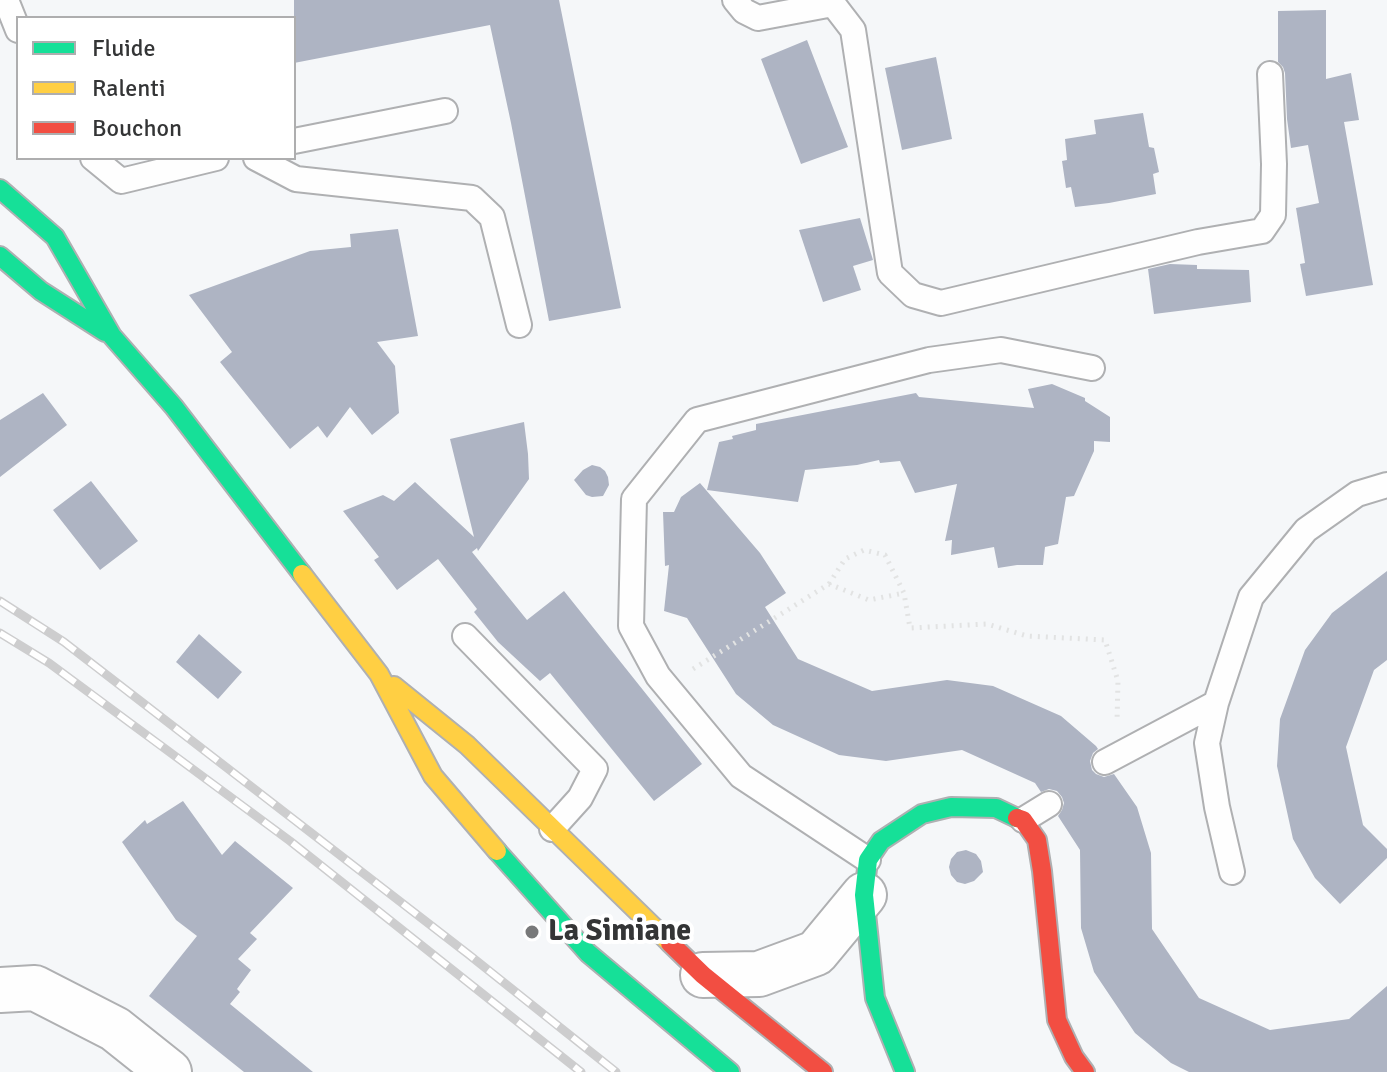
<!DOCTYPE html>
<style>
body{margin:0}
#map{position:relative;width:1387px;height:1072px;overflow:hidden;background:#f5f7f9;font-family:Signika,sans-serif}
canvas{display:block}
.legend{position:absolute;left:16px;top:16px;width:280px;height:144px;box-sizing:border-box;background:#fff;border:2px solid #aeaeaf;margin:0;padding:10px 14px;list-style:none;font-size:24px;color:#343536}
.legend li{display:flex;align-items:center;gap:16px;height:40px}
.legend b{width:40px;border:2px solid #aeaeaf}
</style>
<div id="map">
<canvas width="1387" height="1072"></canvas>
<ul class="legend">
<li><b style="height:10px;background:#16e098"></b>Fluide</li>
<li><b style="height:10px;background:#ffcf43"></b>Ralenti</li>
<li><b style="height:10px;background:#f24e42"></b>Bouchon</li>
</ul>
</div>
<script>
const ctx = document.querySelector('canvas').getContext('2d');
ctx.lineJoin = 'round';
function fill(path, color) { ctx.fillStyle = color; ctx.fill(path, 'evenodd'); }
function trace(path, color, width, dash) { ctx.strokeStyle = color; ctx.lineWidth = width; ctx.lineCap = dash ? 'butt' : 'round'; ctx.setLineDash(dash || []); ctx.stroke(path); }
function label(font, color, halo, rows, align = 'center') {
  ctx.font = font + ' Signika,sans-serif'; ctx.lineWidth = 8; ctx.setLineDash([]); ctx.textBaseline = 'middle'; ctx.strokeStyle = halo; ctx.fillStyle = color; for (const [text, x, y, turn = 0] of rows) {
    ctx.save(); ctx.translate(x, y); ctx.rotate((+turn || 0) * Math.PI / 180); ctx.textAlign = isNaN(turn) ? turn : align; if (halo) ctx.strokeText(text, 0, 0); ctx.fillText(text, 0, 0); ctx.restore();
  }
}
const building = new Path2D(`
 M294,0H559L621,308L549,321L511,123L490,25L294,63Z
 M1326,10V79L1351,73L1359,120L1344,122L1373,285L1306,296L1300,264L1305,263L1296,208L1319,203L1308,145L1291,148L1287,119L1285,73L1283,67L1278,62V11Z
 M807,40L848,147L801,164L761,59Z
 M936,57L952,139L902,150L885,68Z
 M1143,113L1149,147L1154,148L1159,172L1153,174L1156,194L1109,203L1075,207L1071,187L1066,188L1062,161L1067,160L1065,139L1096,134L1094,120Z
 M860,218L873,260L853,266L861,290L823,302L799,230Z
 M398,229L418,336L377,342L395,366L399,413L372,435L350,407L327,438L318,426L290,449L220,362L232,352L189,295L310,251L351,247L350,234Z
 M1170,264L1197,265V269L1249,270L1251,302L1154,314L1148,269Z
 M1052,384L1085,398V401L1110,417V442L1094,441V451L1074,496L1066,497L1058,544L1045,547L1043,565H1017L998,568L994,547L951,555L952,540L945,541L957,484L915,493L900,461L880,463L879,460L857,465L805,470L798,502L707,490L719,442L733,439L732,436L756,430V424L916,393L919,397L1034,408L1028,389Z
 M43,393L67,425L0,477V420Z
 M524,422L528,454L529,479L478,551L477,548L472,552L527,620L564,591L702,764L654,801L550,673L540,681L498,642L474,612L477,609L438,559L397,590L374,560L379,557L343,511L383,495L394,501L415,482L474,537L450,439Z
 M592,465L600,467L605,471L608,477L609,485L603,496L592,497L586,495L574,480L583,470Z
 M91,481L138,541L100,570L53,510Z
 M700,483L760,553L786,593L765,607L798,659L872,691L947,680L993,686L1061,716L1096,746L1098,749L1093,753L1090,761L1092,770L1096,774L1104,777L1114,774L1137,807L1151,853L1152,929L1199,998L1270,1030L1349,1019L1387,986V1072H1189L1171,1063L1135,1033L1094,972L1081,928L1080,850L1058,816L1062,810L1064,803L1062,797L1057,791L1049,789L1041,792L1035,783L962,750L886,761L839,755L773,725L736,694L687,618L664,611L669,565L665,566L663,512H674L681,497Z
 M1387,571V660L1374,670L1346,747L1363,825L1387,849V858L1340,904L1315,878L1293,839L1277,766L1280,719L1305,650L1332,613Z
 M199,634L242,672L218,699L176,662Z
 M183,801L222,855L235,841L293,888L250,933L257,939L238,959L251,970L237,989L240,992L230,1004L313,1072H244L149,996L197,936L176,920L122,842L145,820L147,824Z
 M966,850L976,854L981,861L983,872L974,881L965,884L957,882L951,875L949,867L951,859L957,852Z`);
const path = new Path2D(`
 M829,584L845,559L864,550L885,555L904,593L910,628L987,624L1027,636L1105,640L1118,681L1117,721
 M693,669L829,584L869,600L904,593`);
const lane = new Path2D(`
 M6,0L18,30
 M735,0L744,11L758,18L833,4L853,30L890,273L913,295L941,303L1198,242L1262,231L1273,215L1274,164L1270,74
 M294,141L445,111
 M93,158L121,181L216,158
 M256,158L296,179L472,198L492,217L519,325
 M465,636L595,769L580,798L552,829
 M1105,762L1216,703
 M1023,820L1049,804
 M868,860L741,776L658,676L631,626L634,499L697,420L929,360L1001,350L1092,368
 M1232,872L1217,807L1207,743L1216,703L1251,597L1306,530L1357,494L1387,485`);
const street = new Path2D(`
 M703,975L759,974L816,953L864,895
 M0,990L35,988L115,1029L169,1072`);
const fast = new Path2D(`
 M0,189L55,237L112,336L174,407L302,574
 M0,256L41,291L105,332
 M497,851L588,953L730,1072
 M905,1072L875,998L864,895L868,860L881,841L922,814L951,807L996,808L1017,818`);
const slow = new Path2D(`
 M302,574L379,674L433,776L497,851
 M394,686L467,745L670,943`);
const jam = new Path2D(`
 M1017,818L1023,820L1037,840L1042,871L1057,1020L1074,1057L1085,1072
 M670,943L703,975L823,1072`);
const rail = new Path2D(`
 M0,601L64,642L468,954L616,1072
 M0,633L49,663L290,841L581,1072`);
const markers = [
 [532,932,8,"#78797a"]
];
const poiNames = [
 ["La Simiane",548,932]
];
fill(building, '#aeb4c3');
trace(lane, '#afb0b2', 28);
trace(street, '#afb0b2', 48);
trace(fast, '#afb0b2', 22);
trace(slow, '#afb0b2', 22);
trace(jam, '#afb0b2', 22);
trace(path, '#e2e3e3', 5, [2, 6]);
trace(lane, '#fefefe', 24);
trace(street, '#fefefe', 44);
trace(fast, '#16e098', 18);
trace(slow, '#ffcf43', 18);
trace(jam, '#f24e42', 18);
trace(rail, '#cdcdce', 9);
trace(rail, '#fff', 6, [18]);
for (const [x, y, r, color] of markers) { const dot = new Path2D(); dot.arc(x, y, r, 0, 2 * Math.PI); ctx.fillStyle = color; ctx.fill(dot); trace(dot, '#fff', 3); }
label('bold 30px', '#343536', '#fff', poiNames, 'left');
</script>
